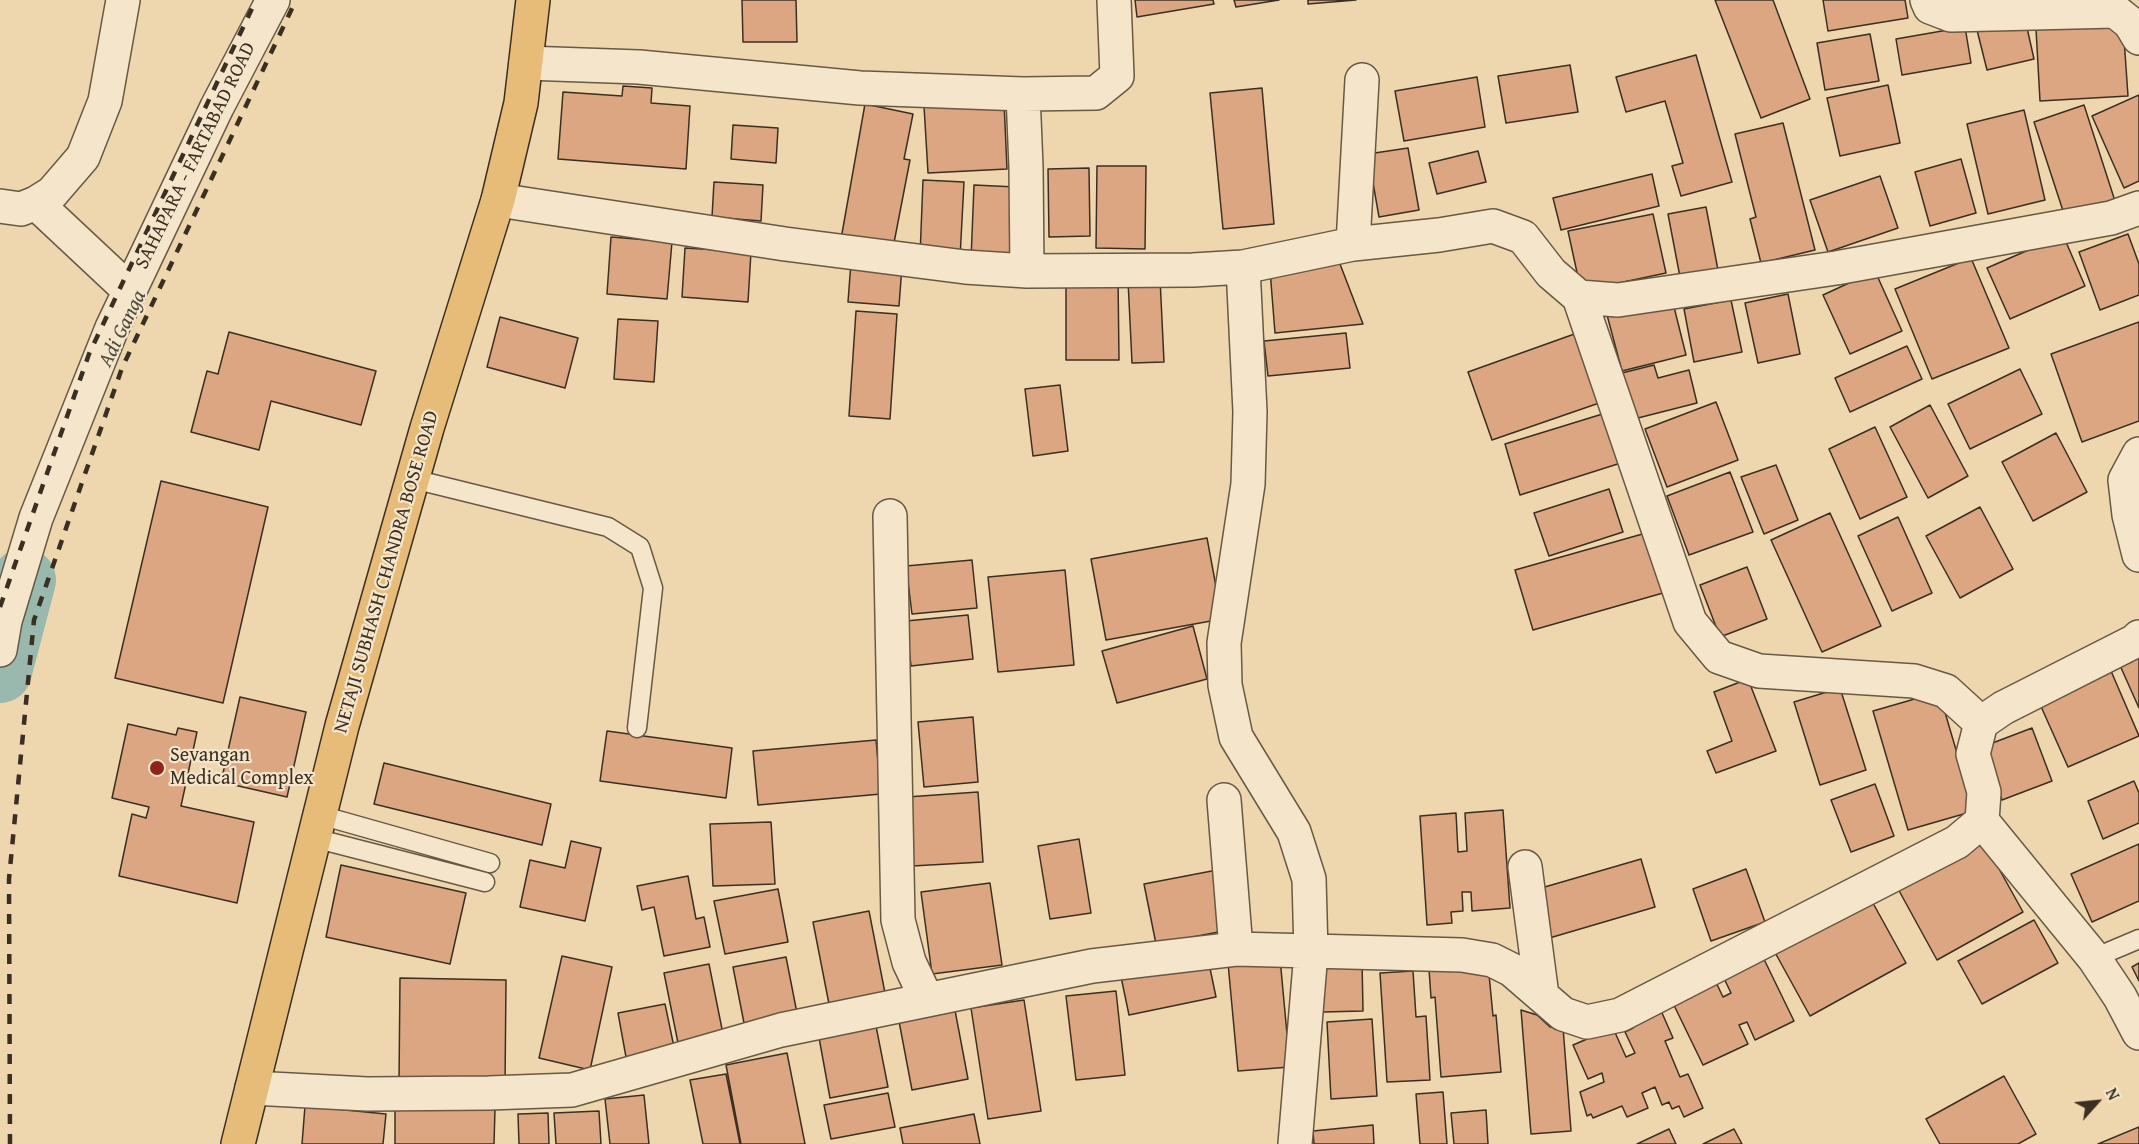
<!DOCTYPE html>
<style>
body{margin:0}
#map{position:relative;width:2139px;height:1144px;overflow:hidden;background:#eed7af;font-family:"Gentium Book Plus",serif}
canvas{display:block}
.north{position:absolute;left:2067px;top:1072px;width:60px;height:60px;-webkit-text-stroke:4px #f4e5cb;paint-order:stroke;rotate:63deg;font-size:16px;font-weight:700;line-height:24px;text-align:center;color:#3b2f22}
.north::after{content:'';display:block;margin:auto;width:21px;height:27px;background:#3b2f22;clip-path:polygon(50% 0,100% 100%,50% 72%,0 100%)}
</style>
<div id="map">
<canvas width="2139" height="1144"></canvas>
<div class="north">N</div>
</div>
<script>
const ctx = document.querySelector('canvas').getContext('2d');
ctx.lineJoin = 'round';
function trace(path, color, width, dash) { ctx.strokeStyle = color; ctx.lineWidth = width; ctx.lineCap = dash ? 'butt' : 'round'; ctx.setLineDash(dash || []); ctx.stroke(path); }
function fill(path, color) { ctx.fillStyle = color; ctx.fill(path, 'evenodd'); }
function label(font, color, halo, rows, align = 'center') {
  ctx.font = font + ' "Gentium Book Plus",serif'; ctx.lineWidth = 4.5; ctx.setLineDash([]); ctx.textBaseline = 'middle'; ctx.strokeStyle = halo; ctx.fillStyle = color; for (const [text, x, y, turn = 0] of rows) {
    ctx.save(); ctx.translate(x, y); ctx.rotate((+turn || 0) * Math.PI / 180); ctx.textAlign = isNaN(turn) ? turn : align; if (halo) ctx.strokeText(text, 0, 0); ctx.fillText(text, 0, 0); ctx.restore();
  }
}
const river = new Path2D(`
 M0,671L24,580`);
const building = new Path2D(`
 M742,0H796L797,42H743Z
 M1135,0H1213L1214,4L1137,17Z
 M1234,0H1279L1236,7Z
 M1308,0H1356L1308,4Z
 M1715,0H1773L1810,99L1761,118Z
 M1823,0H1905L1908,18L1828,31Z
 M2025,19L2034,59L1987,70L1977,30Z
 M2123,24L2128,96L2040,101L2036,29Z
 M1965,27L1971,63L1902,75L1896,39Z
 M1870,34L1879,81L1825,90L1817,43Z
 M1696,55L1732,182L1681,196L1672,166L1683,163L1665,101L1626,112L1616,77Z
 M1570,65L1578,112L1506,123L1498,76Z
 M1477,77L1485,127L1404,141L1395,91Z
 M1888,85L1900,143L1840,156L1827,98Z
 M623,86L652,88L651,103L690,106L686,169L558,159L563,92L622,96Z
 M1262,88L1274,224L1223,229L1210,93Z
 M2139,95V181L2124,188L2092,116Z
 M1004,102L1007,169L928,173L924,106Z
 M865,104L913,114L904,159L910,160L893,248L841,239Z
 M2084,105L2115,201L2065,217L2034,122Z
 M2024,110L2045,200L1988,214L1967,124Z
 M1783,123L1815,250L1761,263L1750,219L1756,217L1735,134Z
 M733,125L778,128L776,163L731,159Z
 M1408,148L1419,210L1379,217L1368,154Z
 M1478,151L1486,182L1437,194L1429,163Z
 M1961,159L1976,213L1930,226L1915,172Z
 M1097,166H1146L1145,249L1096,248Z
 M1089,168L1090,236L1049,237L1048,169Z
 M1652,174L1659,206L1561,230L1553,198Z
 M1880,176L1898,228L1828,252L1810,200Z
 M923,180L964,182L960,258L920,256Z
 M714,182L763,185L761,221L712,217Z
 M974,185L1016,187L1013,262L971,260Z
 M1706,207L1718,270L1680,277L1668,214Z
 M1653,214L1666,273L1581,291L1568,231Z
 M2128,234L2139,264V295L2100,310L2079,252Z
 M2063,235L2085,286L2010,319L1987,268Z
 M611,237L672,242L667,299L607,294Z
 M685,248L751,252L748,302L682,297Z
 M1971,258L2009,348L1932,379L1895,289Z
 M851,262L902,266L899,306L848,302Z
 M1340,264L1363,324L1275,333L1270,270Z
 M1875,271L1902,331L1850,354L1823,295Z
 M1066,277H1118L1119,360H1066Z
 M1160,278L1164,362L1132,363L1128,280Z
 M1788,294L1800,354L1758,363L1745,303Z
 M1672,299L1686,355L1622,371L1607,315Z
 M1731,300L1742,352L1694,362L1684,309Z
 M856,311L897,314L890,419L849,416Z
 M500,317L578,338L565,388L487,367Z
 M618,319L658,321L654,382L614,379Z
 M2139,322V421L2082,442L2051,354Z
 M229,332L376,371L361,425L271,401L259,450L191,432L207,371L218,374Z
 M1580,332L1605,401L1492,440L1468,372Z
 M1346,333L1350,368L1268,376L1264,341Z
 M1907,346L1922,379L1850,412L1835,378Z
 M1654,365L1658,378L1689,370L1697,403L1634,419L1622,373Z
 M2020,369L2042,414L1970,449L1948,404Z
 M1060,385L1068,451L1033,456L1025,389Z
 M1716,402L1738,460L1667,487L1645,429Z
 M1930,405L1968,476L1928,498L1890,427Z
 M1609,412L1624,462L1520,495L1505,444Z
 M1875,427L1907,497L1860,519L1829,449Z
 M2056,433L2087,492L2033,521L2002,462Z
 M1776,465L1798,520L1764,534L1741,477Z
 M1730,472L1753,532L1689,555L1667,496Z
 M161,481L268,507L223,703L115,678Z
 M1609,489L1623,532L1549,556L1534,513Z
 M1980,507L2013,569L1960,598L1926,536Z
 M1830,513L1881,626L1822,652L1771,540Z
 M1898,517L1932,593L1892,611L1858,536Z
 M1646,533L1663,593L1533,630L1515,570Z
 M1207,538L1222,619L1106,640L1091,559Z
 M972,560L977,608L912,614L906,566Z
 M1747,567L1767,619L1720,637L1700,585Z
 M1065,570L1074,665L998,672L988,577Z
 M968,615L973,659L911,666L906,621Z
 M1193,626L1207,679L1117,703L1102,651Z
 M2139,652V708L2118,661Z
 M2111,671L2139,736L2068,767L2039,702Z
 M1748,679L1776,751L1716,773L1707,751L1732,741L1714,692Z
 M1840,688L1866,770L1820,785L1794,702Z
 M1939,692L1974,811L1908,830L1873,711Z
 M240,697L306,712L287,797L221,782Z
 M973,717L978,782L924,787L918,722Z
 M128,724L176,735L178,728L197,732L181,806L254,822L237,903L119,876L132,814L146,818L149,807L112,798Z
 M2032,728L2052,781L2002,800L1982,747Z
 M607,731L732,748L726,798L600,781Z
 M876,740L881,794L758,805L753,751Z
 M384,763L551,804L542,845L374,804Z
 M2134,781L2139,793V823L2103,839L2088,801Z
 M1875,784L1894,836L1851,852L1831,800Z
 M978,792L983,862L912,866L907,797Z
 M1503,810L1510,908L1472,911L1471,892H1462L1463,911L1451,912L1452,923L1427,925L1420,816L1456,813L1458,852L1467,851L1465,813Z
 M771,822L775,884L713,886L710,824Z
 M1079,839L1091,913L1050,919L1038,846Z
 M1983,840L2023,912L1937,960L1897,887Z
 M571,841L601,848L585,921L520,907L530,860L565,868Z
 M2139,844V901L2092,922L2071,874Z
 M1641,859L1655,907L1546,939L1531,891Z
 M341,865L466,893L450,964L326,937Z
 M1746,869L1765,922L1711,941L1693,889Z
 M1217,870L1229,930L1156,944L1144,884Z
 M688,876L696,919L704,917L710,947L664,956L654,907L642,910L637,886Z
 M990,883L1002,965L932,974L921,892Z
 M778,889L788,942L725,954L714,901Z
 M1868,894L1906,963L1810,1016L1772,947Z
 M869,911L885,993L829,1004L813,922Z
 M2034,920L2058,963L1982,1004L1958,961Z
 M1760,951L1794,1021L1755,1040L1747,1022L1739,1025L1748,1044L1703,1065L1669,995L1712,974L1723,997L1731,993L1720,970Z
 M1207,954L1216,997L1129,1015L1120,972Z
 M562,956L612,967L590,1070L539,1058Z
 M786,957L797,1013L744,1023L733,967Z
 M1280,958L1290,1067L1238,1071L1228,963Z
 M1322,960H1362L1363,1011L1323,1012Z
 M2139,963V981L2132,967Z
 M709,964L723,1034L678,1043L664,973Z
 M1488,964L1493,1016L1496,1015L1501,1072L1441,1077L1435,997L1431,998L1429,969Z
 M1413,971L1416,1017L1426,1016L1430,1080L1387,1082L1380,973Z
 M400,978L506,980L505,1086L399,1084Z
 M1116,991L1125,1075L1076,1080L1066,996Z
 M1024,1000L1041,1111L988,1119L971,1008Z
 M665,1004L674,1047L626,1057L618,1013Z
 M954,1005L968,1079L912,1090L898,1016Z
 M1659,1006L1673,1038L1665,1041L1680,1077L1688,1074L1703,1108L1684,1117L1679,1106L1672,1109L1669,1102L1662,1105L1655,1087L1642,1093L1648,1108L1627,1117L1622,1106L1593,1118L1591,1114L1587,1116L1580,1092L1604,1082L1602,1073L1588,1079L1573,1045L1613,1028L1626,1057L1635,1053L1625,1032L1633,1028L1629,1018Z
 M1521,1010L1537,1015L1550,1027H1563L1571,1131L1531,1134Z
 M1372,1019L1377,1096L1331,1099L1327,1022Z
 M875,1021L888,1087L830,1098L818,1032Z
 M787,1053L805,1144H741L726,1065Z
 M726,1074L740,1144H703L690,1080Z
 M2004,1076L2036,1134L2018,1144H1940L1926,1119Z
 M1443,1092L1447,1144H1420L1416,1094Z
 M888,1093L895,1127L831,1139L824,1105Z
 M644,1095L649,1144H610L605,1099Z
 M305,1106L386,1114L383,1144H302Z
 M395,1108L495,1109L494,1144H395Z
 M1486,1110L1488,1144H1454L1451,1113Z
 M599,1111L601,1144H556L554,1113Z
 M548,1113L549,1144H519L518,1114Z
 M974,1114L980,1144H903L900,1128Z
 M1373,1125L1374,1144H1314L1313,1131Z
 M2139,1127V1144H2098Z
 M1669,1129L1676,1144H1637Z
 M1734,1129L1742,1144H1703Z`);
const lane = new Path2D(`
 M413,479L608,527L640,547L653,588L637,728
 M320,815L490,863
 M314,838L485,882
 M2094,958L2139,939`);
const street = new Path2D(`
 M1927,0L1930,7L1951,15L2115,11L2130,23L2139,38
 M526,63L639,67L860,88L1023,94L1026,167L1027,271
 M1023,94L1096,93L1117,76L1114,0
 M498,200L785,244L965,267L1027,271L1193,270L1243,267L1353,244L1439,235L1493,226L1523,237L1551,273L1579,297L1618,300L1836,268L2111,218L2139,208
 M36,203L130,291
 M0,206L21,209L36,203L52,193L83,157L105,101L123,0
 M1353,244L1362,80
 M1243,267L1250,412L1248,484L1224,643L1225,685L1236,737L1294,832L1309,879L1311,952L1295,1144
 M1579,297L1690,622L1719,657L1759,671L1914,681L1946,691L1981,723
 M2139,454L2125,480L2129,515L2139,555
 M890,516L898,920L909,962L927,1000
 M0,650L5,621L36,518L112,328L217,107L273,0
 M1224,800L1236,949
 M1982,821L2094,958L2120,997L2139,1033
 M1525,867L1542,996
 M252,1088L367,1094L489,1093L572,1090L781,1030L1092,966L1236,949L1462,955L1492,960L1512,970L1563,1014L1587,1022L1620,1015L1957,842L1982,821L1984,792L1973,754L1981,723L2003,708L2135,641L2139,637`);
const primary = new Path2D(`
 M238,1144L342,726L427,428L498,200L521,103L533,0`);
const rail = new Path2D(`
 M0,607L89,354L256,0
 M10,1144L9,879L34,620L122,368L296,0`);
const markers = [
 [157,768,8,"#8f2418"]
];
const streetNames = [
 ["SAHAPARA - FARTABAD ROAD",196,156,-64],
 ["NETAJI SUBHASH CHANDRA BOSE ROAD",387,572,-74]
];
const poiNames = [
 ["Sevangan",170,756],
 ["Medical Complex",170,779]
];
const waterNames = [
 ["Adi Ganga",123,329,-64]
];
trace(river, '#99b9af', 64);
fill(building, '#dda683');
trace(building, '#3b2f22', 1.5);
trace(lane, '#685945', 21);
trace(street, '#685945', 36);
trace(primary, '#3b2f22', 36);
trace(lane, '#f4e5cb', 18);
trace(street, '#f4e5cb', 33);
trace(primary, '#e7bc78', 33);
trace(rail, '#3b2f22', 4.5, [10, 10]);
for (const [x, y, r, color] of markers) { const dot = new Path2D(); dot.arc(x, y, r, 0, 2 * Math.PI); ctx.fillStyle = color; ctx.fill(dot); trace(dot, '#f4e5cb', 2); }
label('20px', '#3b2f22', '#f4e5cb', streetNames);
label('20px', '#3b2f22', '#f4e5cb', poiNames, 'left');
label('italic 21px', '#4e4b3e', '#f4e5cb', waterNames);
</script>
